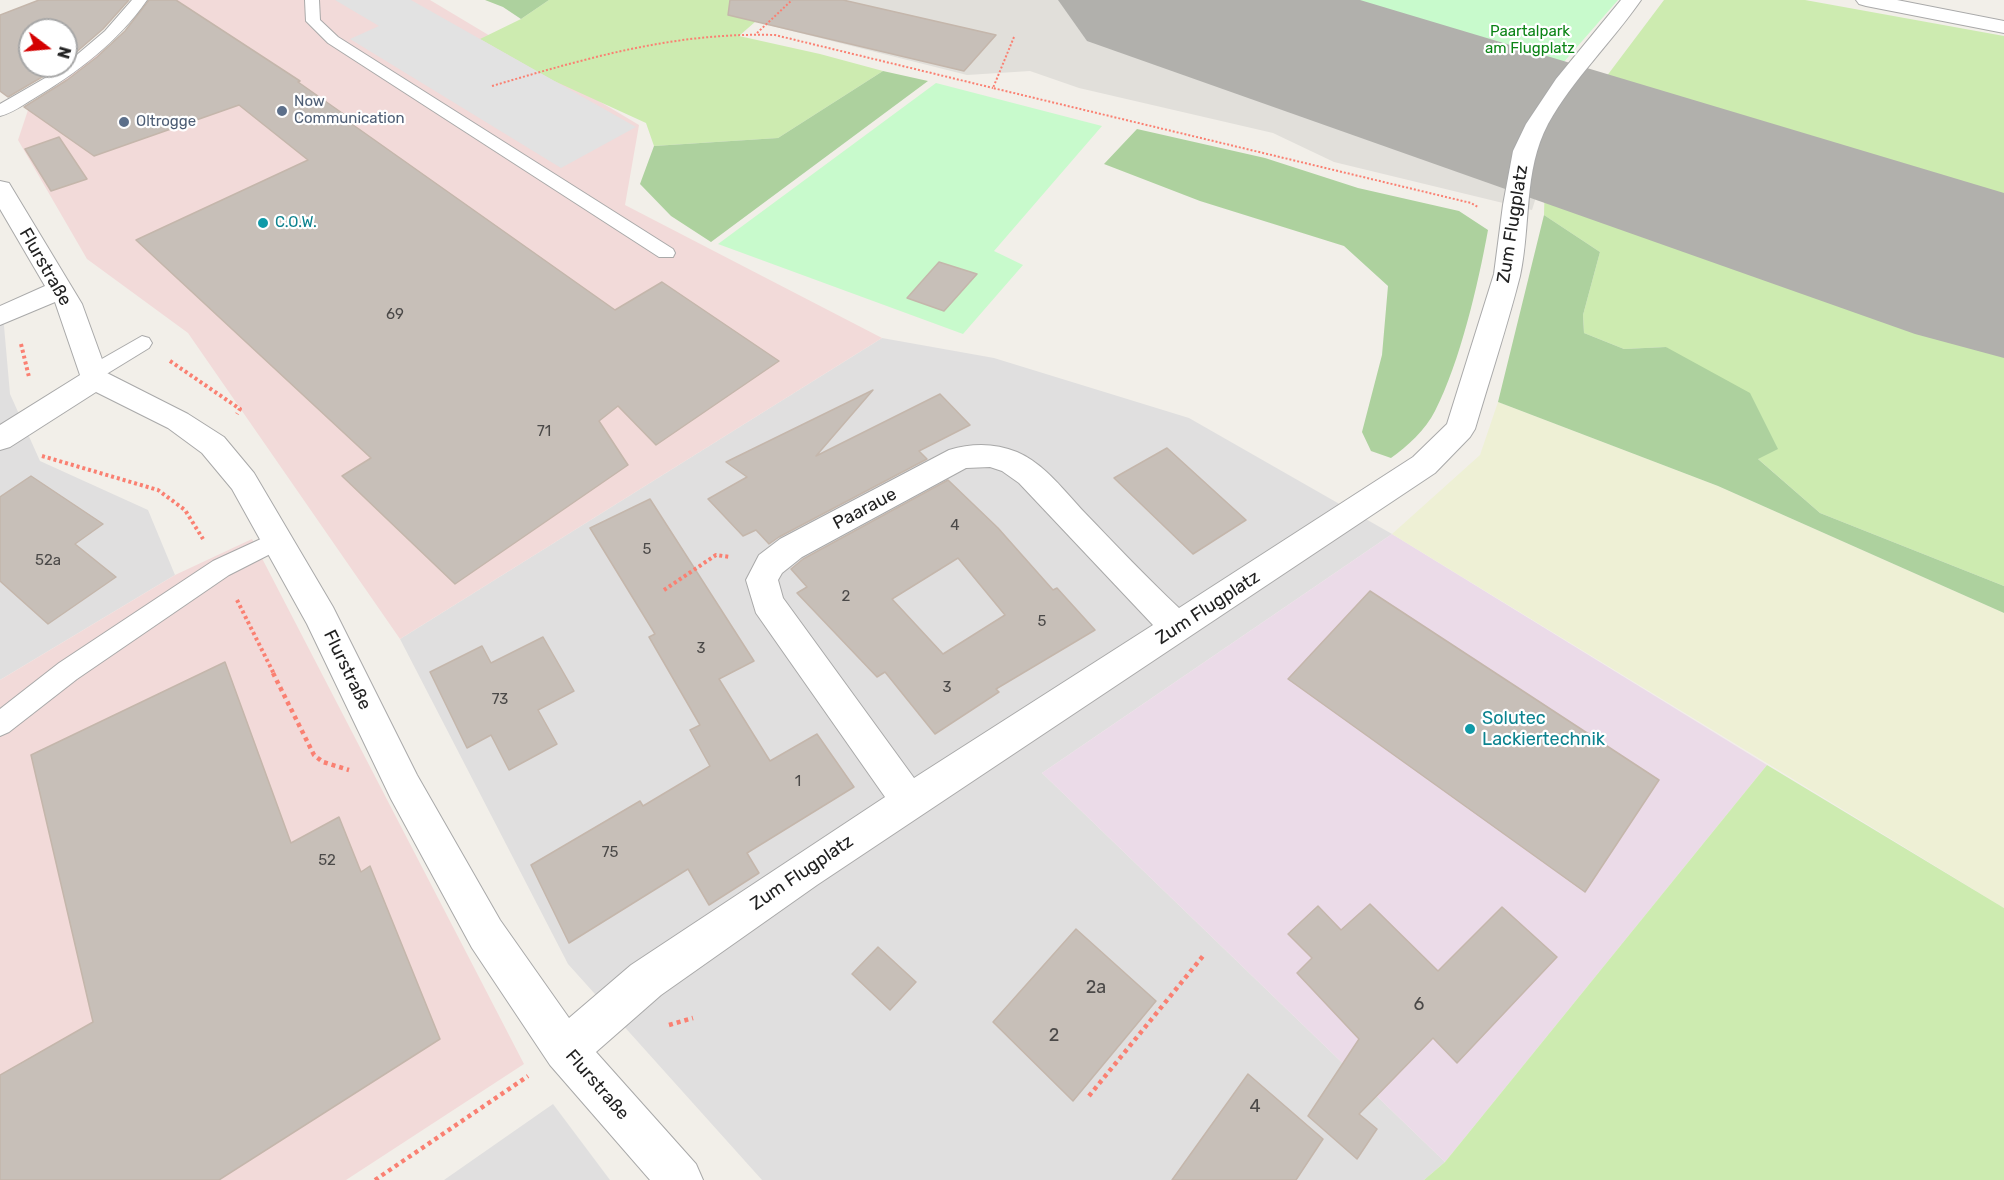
<!DOCTYPE html>
<meta charset="utf-8">
<style>
body{margin:0}
#map{position:relative;width:2004px;height:1180px;overflow:hidden;background:#f2efe9;font-family:Rubik,sans-serif}
canvas{display:block}
.north{position:absolute;left:18px;top:18px;width:60px;height:60px;box-sizing:border-box;background:#fff;border:2px solid #a7a7a7;border-radius:50%;rotate:106deg;font-size:16px;font-weight:700;line-height:24px;text-align:center;color:#222}
.north::after{content:'';display:block;margin:auto;width:21px;height:27px;background:#d40000;clip-path:polygon(50% 0,100% 100%,50% 72%,0 100%)}
</style>
<div id="map">
<canvas width="2004" height="1180"></canvas>
<div class="north">N</div>
</div>
<script>
const ctx = document.querySelector('canvas').getContext('2d');
ctx.lineJoin = 'round';
function fill(path, color) { ctx.fillStyle = color; ctx.fill(path, 'evenodd'); }
function trace(path, color, width, dash) { ctx.strokeStyle = color; ctx.lineWidth = width; ctx.lineCap = dash ? 'butt' : 'round'; ctx.setLineDash(dash || []); ctx.stroke(path); }
function label(font, color, halo, rows, align = 'center') {
  ctx.font = font + ' Rubik,sans-serif'; ctx.lineWidth = 4.5; ctx.setLineDash([]); ctx.textBaseline = 'middle'; ctx.strokeStyle = halo; ctx.fillStyle = color; for (const [text, x, y, turn = 0] of rows) {
    ctx.save(); ctx.translate(x, y); ctx.rotate((+turn || 0) * Math.PI / 180); ctx.textAlign = isNaN(turn) ? turn : align; if (halo) ctx.strokeText(text, 0, 0); ctx.fillText(text, 0, 0); ctx.restore();
  }
}
const residential = new Path2D(`
 M0,305L4,326L10,394L40,461L148,510L175,575L0,680Z
 M882,338L994,358L1189,418L1392,534L1042,773L1445,1162L1424,1180H762L568,964L400,639Z
 M553,1104L610,1180H444Z`);
const commercial = new Path2D(`
 M153,0H430L639,125L625,205L882,338L400,639L188,333L87,259L18,140L29,107L137,24Z
 M252,539L524,1064L346,1180H0V680L175,575Z`);
const industrial = new Path2D(`
 M1392,534L1767,765L1445,1162L1042,773Z`);
const airport = new Path2D(`
 M805,0H1254L1542,87L2004,232V329L1543,175L1532,210L1334,162L1273,133L1079,88L1030,71L967,75L768,25Z`);
const farmland = new Path2D(`
 M1498,402L1718,486L2004,613V908L1392,534L1480,455Z`);
const grass = new Path2D(`
 M549,0H780L739,36L820,54L883,71L778,138L654,146L646,123L552,80L480,39L521,19Z
 M1664,0H1805L2004,36V231L1591,97Z
 M1545,178L2004,332V586L1820,513L1757,458L1666,347L1624,349L1584,333L1583,315L1600,252L1544,215Z
 M1767,765L2004,908V1180H1424L1445,1162Z`);
const forest = new Path2D(`
 M485,0H549L521,19L503,7Z
 M883,71L928,81L711,242L671,216L640,184L654,146L778,138Z
 M1137,129L1265,158L1358,188L1459,211L1488,230C1478,285 1460,362 1435,411C1426,429 1407,447 1391,458L1371,451L1362,432L1382,355L1388,286L1344,246L1200,201L1104,164Z
 M1544,215L1600,252L1583,315L1584,333L1624,349L1666,347L1750,393L1778,449L1758,459L1820,513L2004,586V613L1718,486L1498,402Z`);
const park = new Path2D(`
 M1254,0H1618L1542,87Z
 M936,83L1102,126L994,251L1023,265L963,334L718,244Z`);
const parking = new Path2D(`
 M335,0H411L636,127L561,168L350,39L379,26Z`);
const runway = new Path2D(`
 M1058,0H1360L2004,193V358L1915,334L1087,41Z`);
const building = new Path2D(`
 M39,0H129L103,29L66,61V30H30V66H61L8,97L0,91V15Z
 M149,0H176L300,81L298,82L352,120L349,122L615,310L662,282L779,361L656,445L618,406L599,421L628,465L455,584L342,476L371,458L136,240L308,160L239,105L94,156L24,107L67,80L97,57L125,31Z
 M730,0H843L996,35L964,71L728,15Z
 M59,137L87,179L51,191L25,149Z
 M939,262L977,274L944,311L907,298Z
 M873,390L816,456L940,394L970,425L919,451L927,459L779,537L769,544L756,530L743,536L708,499L747,477L726,462Z
 M1167,448L1246,520L1193,554L1114,478Z
 M31,476L103,524L75,544L116,577L48,624L0,581V497Z
 M948,480L998,528L1053,590L1057,588L1095,630L996,689L999,692L935,734L885,672L877,677L797,593L807,587L791,569L803,559ZM958,558L1005,615L943,654L892,599Z
 M650,499L754,661L719,679L770,761L817,734L854,787L747,853L759,873L709,905L688,869L569,943L531,865L640,801L643,806L710,766L690,730L700,725L649,637L655,634L590,528Z
 M1370,591L1659,780L1585,892L1288,679Z
 M543,637L574,691L538,710L557,744L509,770L491,735L467,748L430,672L482,646L491,663Z
 M225,662L291,843L339,817L361,872L370,866L440,1039L219,1180H0V1075L93,1022L31,755Z
 M1370,904L1438,971L1502,907L1557,957L1457,1063L1433,1038L1359,1114L1377,1129L1357,1159L1308,1116L1359,1039L1297,973L1312,958L1288,934L1318,906L1341,930Z
 M1076,929L1156,1001L1073,1101L993,1022Z
 M878,947L916,982L890,1010L852,974Z
 M1248,1074L1323,1139L1296,1180H1172Z`);
const pathFar2 = new Path2D(`
 M757,33L792,0
 M1014,37L993,88L1471,203L1478,207
 M492,86C587,58 675,32 775,35L993,88`);
const pathFar1 = new Path2D(`
 M21,344L29,377
 M170,361L240,409L237,414
 M42,456L158,490L185,510L203,539
 M664,590L716,555L730,557
 M237,600L274,674`);
const path = new Path2D(`
 M273,673L314,755L323,762L349,770
 M669,1025L693,1018
 M1089,1096L1203,956
 M375,1180L528,1076`);
const lane = new Path2D(`
 M132,0H147C118,42 77,73 33,99C23,105 12,113 0,116V104L66,66V64L105,31Z
 M305,0H319L320,20L338,37L673,249L675,253L673,257H659L328,43L306,21Z
 M142,336L149,338L152,343L149,348L100,378L93,380L86,378L83,373L86,368Z
 M276,532L284,535L288,541L284,547L229,575L77,679L9,732L0,736V709L59,663L213,561Z`);
const street = new Path2D(`
 M1621,0H1641C1612,42 1573,79 1548,124C1523,171 1531,226 1520,276C1507,327 1490,378 1475,429L1470,437L1435,473L817,885L661,995L596,1052L696,1164L703,1180H650L550,1065L472,948L391,799L307,624L232,489L202,453L168,428L96,392L10,447L0,450V425L80,375L55,302L0,325V306L45,286L0,209V181L9,183L12,188L82,304L107,373L188,414L224,437L254,473L333,607L417,775L500,920L569,1018L631,965L885,797L756,613L746,580L759,555L780,539L949,450C972,443 995,443 1017,452C1045,464 1065,492 1085,513C1116,545 1146,577 1179,608L1413,457L1447,424L1494,274L1503,205L1513,151L1526,124L1556,79ZM990,467L1002,471L1019,483L1153,625L914,778L783,598L778,580L782,573L802,557L966,468Z
 M1856,0H1897L2004,21V33L1866,6L1859,4Z`);
const markers = [
 [282,111,6,"#5c6f8a"],
 [124,122,6,"#5c6f8a"],
 [263,223,6,"#0f9aa8"],
 [1470,729,6,"#0f9aa8"]
];
const farParknames = [
 ["Paartalpark",1530,32],
 ["am Flugplatz",1530,49]
];
const farServicenames = [
 ["Now",294,102],
 ["Communication",294,119],
 ["Oltrogge",136,122]
];
const farCulturenames = [
 ["C.O.W.",275,223]
];
const numberNames = [
 ["69",395,315],
 ["71",544,432],
 ["4",955,526],
 ["5",647,550],
 ["52a",48,561],
 ["2",846,597],
 ["5",1042,622],
 ["3",701,649],
 ["3",947,688],
 ["73",500,700],
 ["1",798,782],
 ["75",610,853],
 ["52",327,861]
];
const streetNames = [
 ["Zum Flugplatz",1513,224,-81],
 ["Flurstraße",45,267,60],
 ["Paaraue",865,509,-28],
 ["Zum Flugplatz",1208,608,-33],
 ["Flurstraße",347,670,64],
 ["Zum Flugplatz",802,873,-34],
 ["Flurstraße",597,1085,49]
];
const cultureNames = [
 ["Solutec",1482,719],
 ["Lackiertechnik",1482,740]
];
const nearNumbernames = [
 ["2a",1096,988],
 ["6",1419,1005],
 ["2",1054,1036],
 ["4",1255,1107]
];
fill(residential, '#e0dfdf');
fill(commercial, '#f2dad9');
fill(industrial, '#ebdbe8');
fill(airport, '#e1dfda');
fill(farmland, '#eef0d5');
fill(grass, '#cdebb0');
fill(forest, '#add19e');
fill(park, '#c8facc');
fill(parking, '#e2e2e2');
fill(runway, '#b1b0ac');
fill(building, '#c7bfb8');
trace(building, '#c4b6ab', 1.5);
trace(lane, '#a9a9a9', 2);
trace(street, '#a9a9a9', 2);
trace(pathFar2, '#fa8072', 2, [2, 2]);
trace(pathFar1, '#fa8072', 4, [3, 3]);
trace(path, '#fa8072', 4.5, [4, 4]);
fill(lane, '#fff');
fill(street, '#fff');
for (const [x, y, r, color] of markers) { const dot = new Path2D(); dot.arc(x, y, r, 0, 2 * Math.PI); ctx.fillStyle = color; ctx.fill(dot); trace(dot, '#fff', 2); }
label('15px', '#0c8416', '#fff', farParknames);
label('15px', '#4e5e75', '#fff', farServicenames, 'left');
label('15px', '#0d838f', '#fff', farCulturenames, 'left');
label('15px', '#4b4948', null, numberNames);
label('18px', '#222', '#fff', streetNames);
label('18px', '#0d838f', '#fff', cultureNames, 'left');
label('18px', '#4b4948', null, nearNumbernames);
</script>
